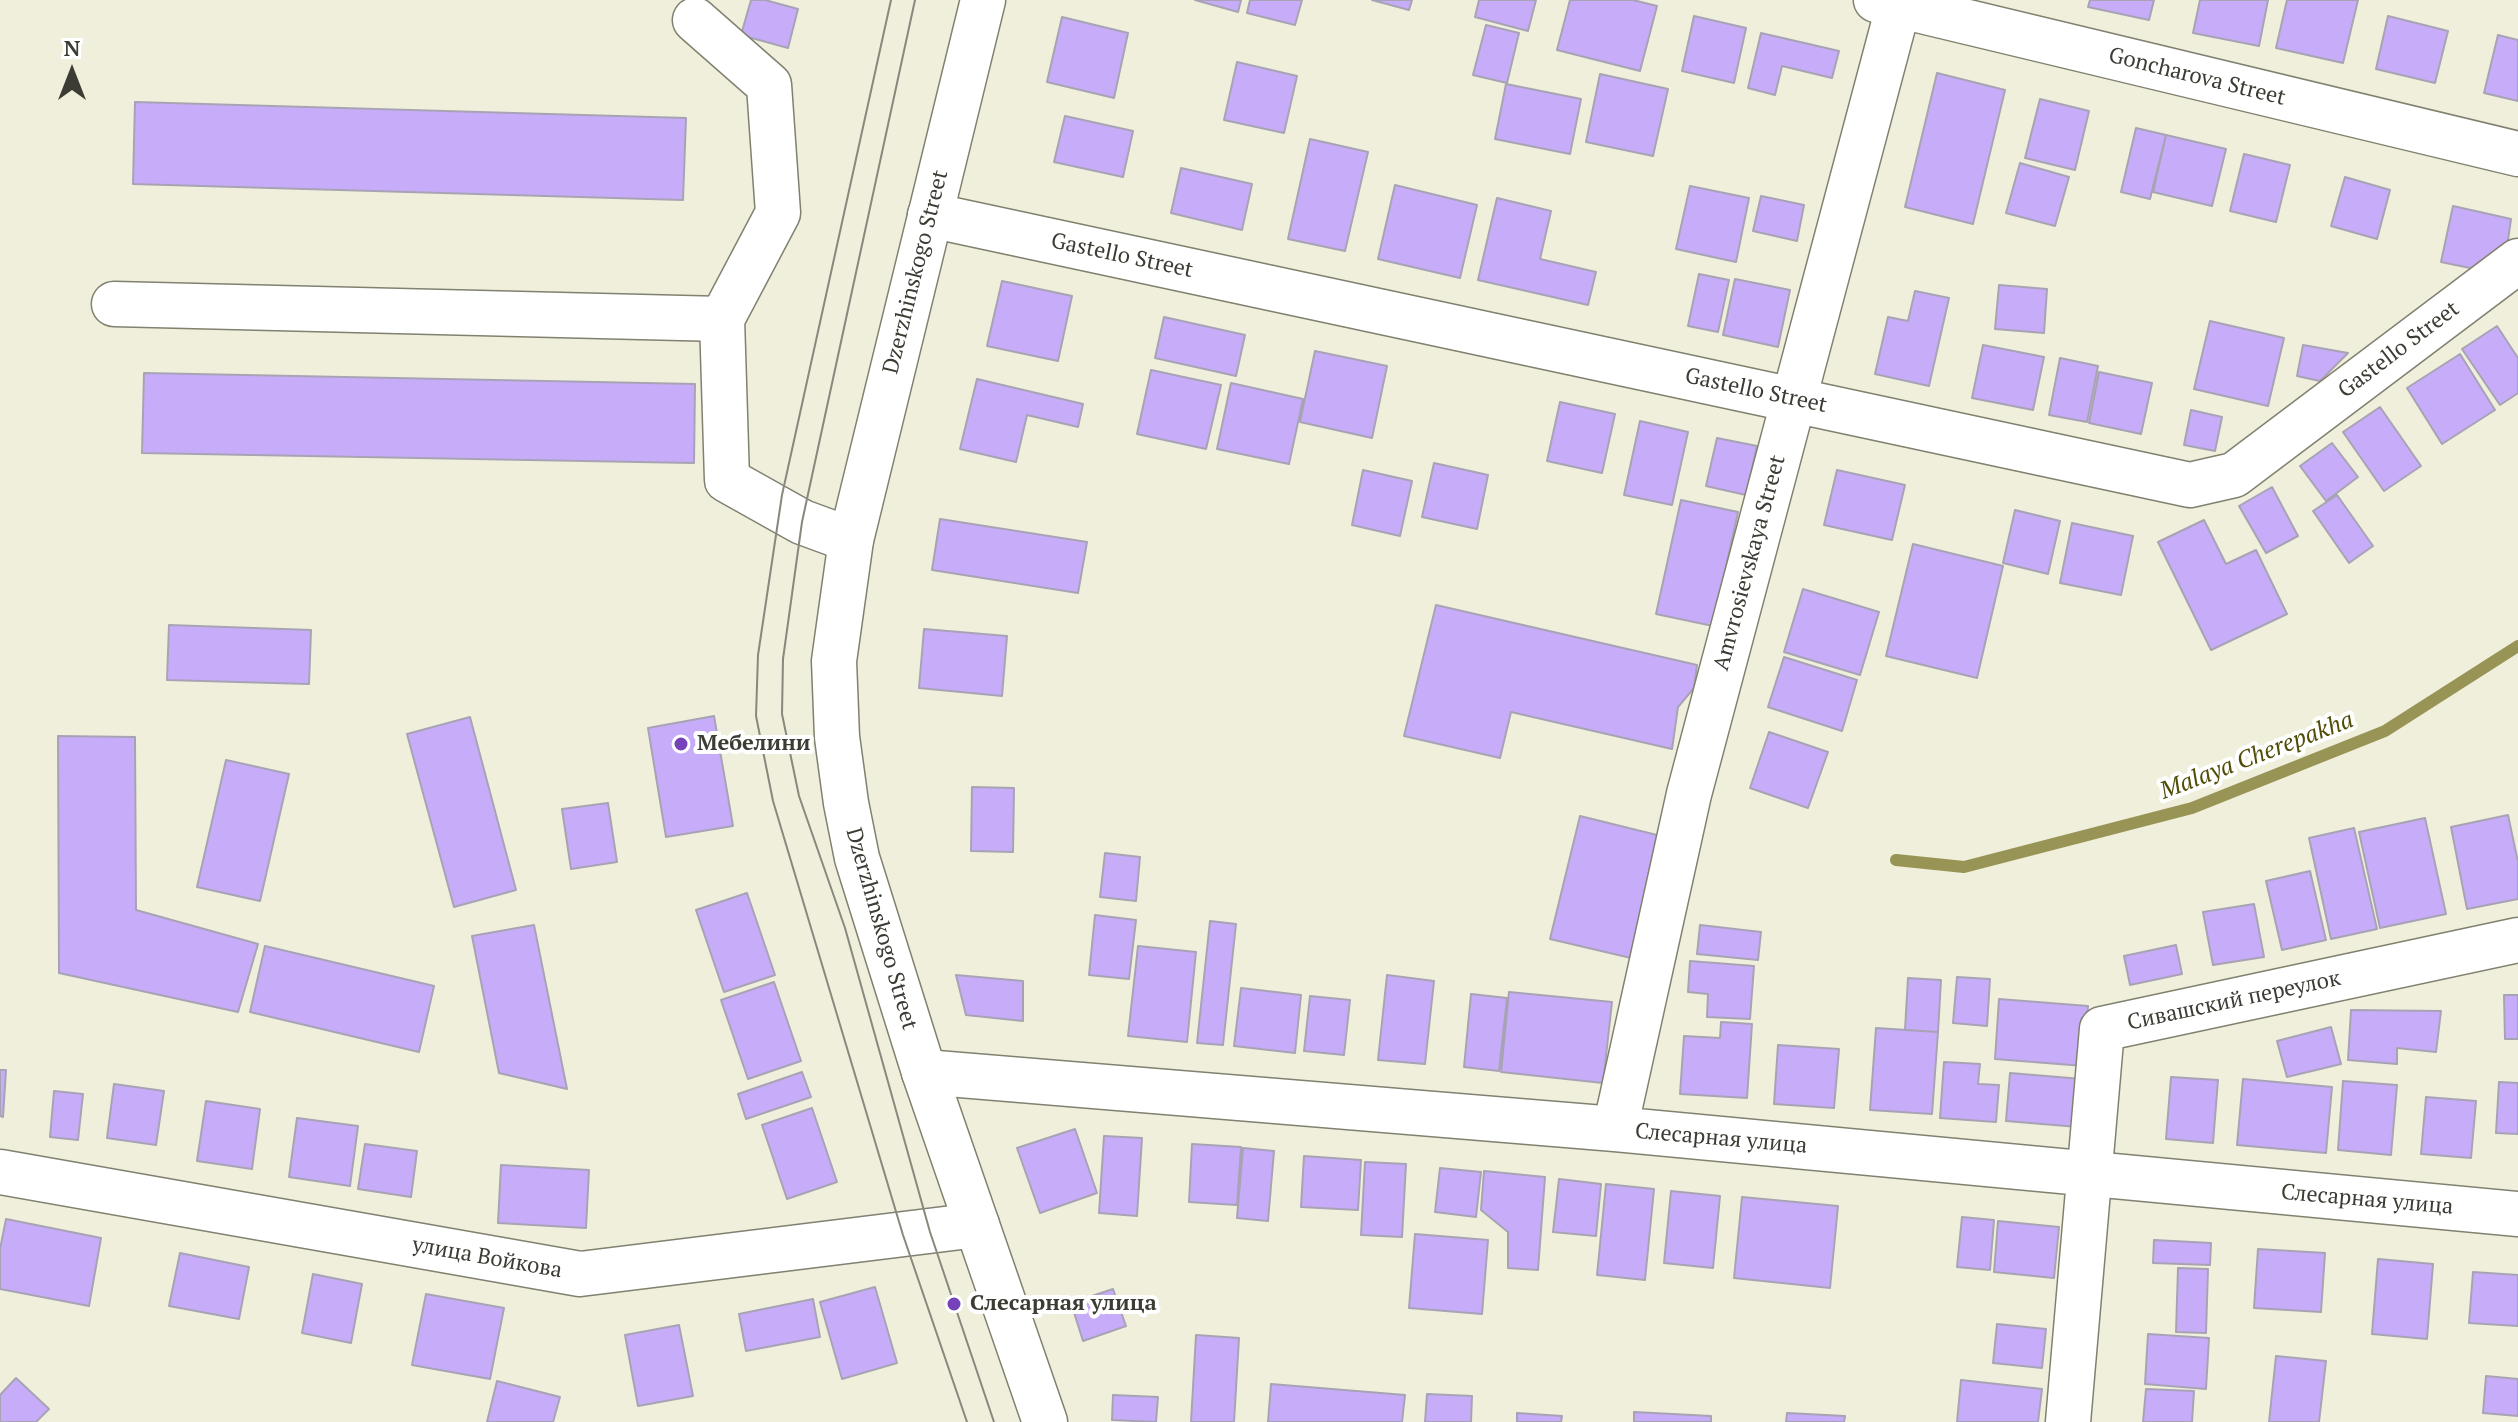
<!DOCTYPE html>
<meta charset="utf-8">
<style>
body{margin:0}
#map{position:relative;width:2518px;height:1422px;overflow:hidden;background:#efefdc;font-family:"PT Serif",serif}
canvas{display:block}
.north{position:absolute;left:32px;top:32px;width:80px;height:80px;-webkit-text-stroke:6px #fff;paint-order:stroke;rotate:0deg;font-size:22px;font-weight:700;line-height:32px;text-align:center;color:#3c3c34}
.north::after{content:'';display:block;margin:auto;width:28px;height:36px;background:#3c3c34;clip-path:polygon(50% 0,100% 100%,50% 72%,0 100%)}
</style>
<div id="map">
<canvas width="2518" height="1422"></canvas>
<div class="north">N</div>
</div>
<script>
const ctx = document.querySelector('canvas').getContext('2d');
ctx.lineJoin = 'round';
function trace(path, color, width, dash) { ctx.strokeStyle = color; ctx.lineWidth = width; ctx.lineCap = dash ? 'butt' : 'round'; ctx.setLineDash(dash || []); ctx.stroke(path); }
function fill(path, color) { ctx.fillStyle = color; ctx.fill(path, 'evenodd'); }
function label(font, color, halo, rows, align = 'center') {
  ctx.font = font + ' "PT Serif",serif'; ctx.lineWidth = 8; ctx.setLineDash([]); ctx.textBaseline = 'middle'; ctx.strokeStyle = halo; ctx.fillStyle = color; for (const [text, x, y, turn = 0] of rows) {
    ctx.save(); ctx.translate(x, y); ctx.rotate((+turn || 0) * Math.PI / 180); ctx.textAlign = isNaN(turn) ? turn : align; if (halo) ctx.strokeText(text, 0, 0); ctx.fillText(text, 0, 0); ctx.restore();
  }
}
const stream = new Path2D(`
 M1896,860L1964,867L2192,808L2385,731L2518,646`);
const building = new Path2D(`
 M751,0H765L798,9L788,48L741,35Z
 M1195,0H1241L1238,12Z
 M1250,0H1302L1295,25L1247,13Z
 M1372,0H1412L1409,10Z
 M1479,0H1536L1528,31L1475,17Z
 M1570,0H1633L1657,6L1640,71L1557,50Z
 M2090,0H2154L2149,20L2088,7Z
 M2200,0H2268L2259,46L2193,33Z
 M2287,0H2358L2343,63L2276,48Z
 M1694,16L1746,28L1734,83L1682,71Z
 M2388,16L2448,31L2435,83L2376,69Z
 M1062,17L1128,33L1114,98L1047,82Z
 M1486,25L1519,33L1507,83L1473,75Z
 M1761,33L1839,51L1832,78L1782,66L1775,95L1748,88Z
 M2498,35L2518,40V101L2484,93Z
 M1237,62L1297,76L1284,133L1224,120Z
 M1937,73L2005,90L1973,224L1905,207Z
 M1600,74L1668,89L1653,156L1586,142Z
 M1506,84L1581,99L1570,154L1495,139Z
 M2040,99L2089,111L2075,170L2025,158Z
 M135,102L686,118L683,200L133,184Z
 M1065,116L1133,131L1123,177L1054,162Z
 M2136,128L2166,135L2150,199L2121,192Z
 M2166,135L2226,149L2212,206L2153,192Z
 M1310,139L1368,152L1345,251L1288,239Z
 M2244,154L2290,165L2276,222L2230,211Z
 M2020,163L2069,177L2055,226L2006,213Z
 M1181,168L1252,184L1242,230L1171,213Z
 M2345,177L2390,190L2377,239L2331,226Z
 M1395,185L1477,205L1460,278L1378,259Z
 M1690,186L1749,198L1736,262L1676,249Z
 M1761,196L1804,205L1797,241L1753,231Z
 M1497,198L1551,211L1540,259L1596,272L1588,305L1478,280Z
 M2453,206L2511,219L2507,247L2475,269L2441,262Z
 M1699,274L1729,280L1718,332L1688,326Z
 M1735,279L1790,290L1778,347L1723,335Z
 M1002,281L1072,296L1058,361L987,346Z
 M1999,285L2047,289L2044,333L1995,329Z
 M1915,291L1949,298L1929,386L1875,374L1888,317L1908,321Z
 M1164,317L1245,335L1236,376L1155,358Z
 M2210,321L2284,338L2268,406L2194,389Z
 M2497,326L2518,358V393L2500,405L2462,349Z
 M1983,345L2044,357L2033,410L1972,398Z
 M2303,345L2348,353L2320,381L2297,376Z
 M1315,351L1387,366L1372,438L1300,422Z
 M2460,354L2495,410L2442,444L2407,388Z
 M2060,358L2098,366L2087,422L2049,415Z
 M1151,370L1221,385L1206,449L1137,434Z
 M2099,372L2152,383L2141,434L2089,423Z
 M144,373L695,384L694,463L142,453Z
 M977,379L1083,404L1078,427L1027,415L1016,462L960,449Z
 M1231,383L1303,399L1289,464L1217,449Z
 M1560,402L1615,414L1602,473L1547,461Z
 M2380,407L2421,466L2384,491L2343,432Z
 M2191,410L2222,417L2215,451L2184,445Z
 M1640,421L1688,432L1672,505L1624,495Z
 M1717,438L1757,446L1746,495L1706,486Z
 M2332,443L2358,477L2326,501L2300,466Z
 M1434,463L1488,475L1477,529L1422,517Z
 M1363,470L1412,481L1400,536L1352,525Z
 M1837,470L1905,485L1892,540L1824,525Z
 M2272,487L2298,536L2266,553L2239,506Z
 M2337,495L2373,546L2349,563L2313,511Z
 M1681,500L1738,512L1713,626L1656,614Z
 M2015,510L2060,521L2048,574L2003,563Z
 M940,519L1087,542L1078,593L932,570Z
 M2204,520L2226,564L2256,550L2287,614L2211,650L2158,542Z
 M2072,523L2133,536L2121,595L2060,583Z
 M1913,544L2003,566L1977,678L1886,656Z
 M1803,589L1879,612L1860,675L1784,652Z
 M1436,605L1697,665L1694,688L1678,707L1672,749L1511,712L1500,758L1404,736Z
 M169,625L311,630L309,684L167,680Z
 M924,629L1007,636L1002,696L919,688Z
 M1784,657L1857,680L1842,731L1768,707Z
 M714,716L733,826L666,837L648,728Z
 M470,717L516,890L454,907L407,734Z
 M1769,732L1828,752L1808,808L1750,788Z
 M58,736L135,737L136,910L258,944L238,1012L59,973Z
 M226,760L289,774L260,901L197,887Z
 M972,787L1014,788L1013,852L971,851Z
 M608,803L617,862L571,869L562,809Z
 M2508,815L2518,862V899L2467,909L2451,827Z
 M1580,816L1661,836L1631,958L1550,939Z
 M2425,818L2446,914L2380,928L2359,832Z
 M2354,828L2377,929L2331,939L2309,838Z
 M1105,853L1140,857L1136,901L1100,897Z
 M2310,871L2326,940L2282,950L2266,881Z
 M747,893L775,975L724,992L696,910Z
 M2254,904L2264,957L2213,965L2203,912Z
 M1095,915L1136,920L1129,979L1089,975Z
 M1210,921L1236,924L1223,1045L1197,1043Z
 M534,925L567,1089L499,1073L472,936Z
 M1700,925L1761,932L1758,960L1697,954Z
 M2176,945L2182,974L2130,985L2124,956Z
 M265,946L434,986L419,1052L250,1012Z
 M1138,946L1196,952L1187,1042L1128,1036Z
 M1690,961L1754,966L1750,1019L1707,1017L1708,994L1688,992Z
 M956,975L1023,981V1021L966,1015Z
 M1387,975L1434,981L1425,1064L1378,1060Z
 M1957,977L1990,979L1987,1026L1953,1023Z
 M1908,978L1941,980L1938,1032L1905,1030Z
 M774,982L801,1061L748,1079L721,1000Z
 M1241,988L1301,995L1295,1053L1234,1046Z
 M1509,992L1612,1002L1603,1083L1501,1072Z
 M1471,994L1507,998L1499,1071L1464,1067Z
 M2504,995H2518V1039H2505Z
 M1310,996L1350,1000L1344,1055L1304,1051Z
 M1999,999L2088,1006L2084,1066L1995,1059Z
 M2351,1010L2441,1011L2436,1052L2397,1048V1064L2348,1060Z
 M1721,1022L1752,1024L1747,1098L1680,1094L1684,1036L1720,1038Z
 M2331,1027L2341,1064L2287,1077L2277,1041Z
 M1876,1028L1938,1032L1932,1114L1870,1110Z
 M1778,1045L1839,1049L1834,1108L1774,1104Z
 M1944,1062L1980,1064L1978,1084L1999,1085L1996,1122L1940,1118Z
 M0,1070H6L3,1117L0,1116Z
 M802,1072L811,1097L746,1119L738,1094Z
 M2010,1073L2082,1079L2078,1127L2006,1121Z
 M2171,1077L2218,1080L2213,1143L2166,1139Z
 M2243,1079L2332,1087L2326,1153L2237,1145Z
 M2343,1081L2397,1085L2391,1155L2338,1150Z
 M2499,1082L2518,1083V1134L2496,1133Z
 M114,1084L164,1091L156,1145L107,1138Z
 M54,1091L83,1094L78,1140L50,1137Z
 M2426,1097L2476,1101L2471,1158L2421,1154Z
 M206,1101L260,1109L252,1169L197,1161Z
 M812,1108L837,1182L787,1199L762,1125Z
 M297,1118L358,1126L350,1186L289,1177Z
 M1075,1129L1097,1193L1040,1213L1017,1148Z
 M1104,1136L1142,1138L1137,1216L1099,1213Z
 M365,1144L417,1151L411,1197L358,1189Z
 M1192,1144L1241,1147L1237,1205L1189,1202Z
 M1243,1148L1274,1151L1268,1221L1237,1218Z
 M1304,1156L1361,1160L1358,1210L1301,1207Z
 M1365,1162L1406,1164L1402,1237L1361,1235Z
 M501,1165L589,1170L586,1228L498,1223Z
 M1440,1168L1481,1172L1476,1217L1435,1212Z
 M1484,1171L1545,1177L1538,1270L1508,1268V1232L1481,1210Z
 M1559,1179L1601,1184L1596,1236L1553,1232Z
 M1606,1184L1654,1189L1645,1280L1597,1275Z
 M1671,1191L1720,1196L1713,1268L1664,1263Z
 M1742,1197L1838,1206L1830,1288L1734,1278Z
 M1962,1217L1994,1220L1990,1270L1957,1267Z
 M6,1219L101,1238L89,1306L0,1289V1249Z
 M1998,1221L2059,1227L2054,1278L1994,1272Z
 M1415,1234L1488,1240L1482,1314L1409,1308Z
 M2154,1240L2211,1243L2210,1265L2153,1263Z
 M2258,1249L2325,1253L2321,1312L2254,1308Z
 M180,1253L249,1267L239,1319L169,1306Z
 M2378,1259L2433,1264L2427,1339L2372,1334Z
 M2178,1268L2208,1269L2206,1333L2176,1332Z
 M2473,1272L2518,1275V1326L2469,1323Z
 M313,1274L362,1284L351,1343L302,1333Z
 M875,1287L897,1363L842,1379L820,1302Z
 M1113,1289L1126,1326L1083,1341L1071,1303Z
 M426,1294L504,1308L490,1379L412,1365Z
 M813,1299L820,1337L746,1351L739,1314Z
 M1997,1324L2046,1329L2042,1368L1993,1363Z
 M679,1325L693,1396L638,1406L625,1335Z
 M2148,1334L2209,1338L2206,1389L2145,1384Z
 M1196,1335L1239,1338L1234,1422H1191Z
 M2276,1356L2326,1361L2319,1422H2269Z
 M2486,1376L2518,1379V1416L2483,1413Z
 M16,1378L49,1409L36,1422H0V1395Z
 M1961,1380L2042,1389L2038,1422H1957Z
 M497,1381L560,1397L553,1422H487Z
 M1271,1384L1405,1395L1402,1422H1268Z
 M2146,1389L2194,1391L2192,1422H2143Z
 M1427,1394L1472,1396L1471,1422H1425Z
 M1113,1395L1158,1397L1156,1422L1112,1420Z
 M1634,1412L1711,1416V1422H1634Z
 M1517,1413L1562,1416L1561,1422H1517Z
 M1787,1413L1845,1416L1844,1422H1786Z`);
const minor = new Path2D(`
 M1876,0L2518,154
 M695,20L769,85L778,213L722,319L727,480L802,522L851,540
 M930,215L2190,485L2234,475L2518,261
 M114,304L722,319
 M924,1072L1615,1129L2518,1214
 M1615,1129L1689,794L1900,0
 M0,1172L580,1274L977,1225
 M2068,1422L2102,1029L2518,940`);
const major = new Path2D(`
 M983,0L851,540L834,661L837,737L846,803L857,858L924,1072L1045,1422`);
const tram = new Path2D(`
 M891,0L782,495L758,655L756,716L773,801L903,1235L967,1422
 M915,0L802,522L783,659L782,714L799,796L845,928L930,1232L994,1422`);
const markers = [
 [681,744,8,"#7542ba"],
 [954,1304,8,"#7542ba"]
];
const streetNames = [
 ["Goncharova Street",2197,77,14],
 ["Gastello Street",1122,256,12],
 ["Dzerzhinskogo Street",916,272,-76],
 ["Gastello Street",2399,350,-37],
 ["Gastello Street",1756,391,12],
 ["Amvrosievskaya Street",1750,563,-75],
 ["Dzerzhinskogo Street",881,929,74],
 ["Сивашский переулок",2234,1001,-12],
 ["Слесарная улица",1721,1139,5],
 ["Слесарная улица",2367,1200,5],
 ["улица Войкова",487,1258,10]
];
const poiNames = [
 ["Мебелини",697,744],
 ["Слесарная улица",970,1304]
];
const waterNames = [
 ["Malaya Cherepakha",2257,756,-21]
];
trace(stream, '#989456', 12);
fill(building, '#c7adf9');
trace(building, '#a8a3b4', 2);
trace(minor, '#818170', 47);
trace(major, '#818170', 47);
trace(minor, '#fff', 44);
trace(major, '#fff', 44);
trace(tram, '#88887c', 2);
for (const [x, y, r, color] of markers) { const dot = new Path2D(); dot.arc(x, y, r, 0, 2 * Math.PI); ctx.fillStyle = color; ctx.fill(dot); trace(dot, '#fff', 3); }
label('22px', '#3c3c34', '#fff', streetNames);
label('bold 22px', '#3c3c34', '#fff', poiNames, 'left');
label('italic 24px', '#514d07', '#fff', waterNames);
</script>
